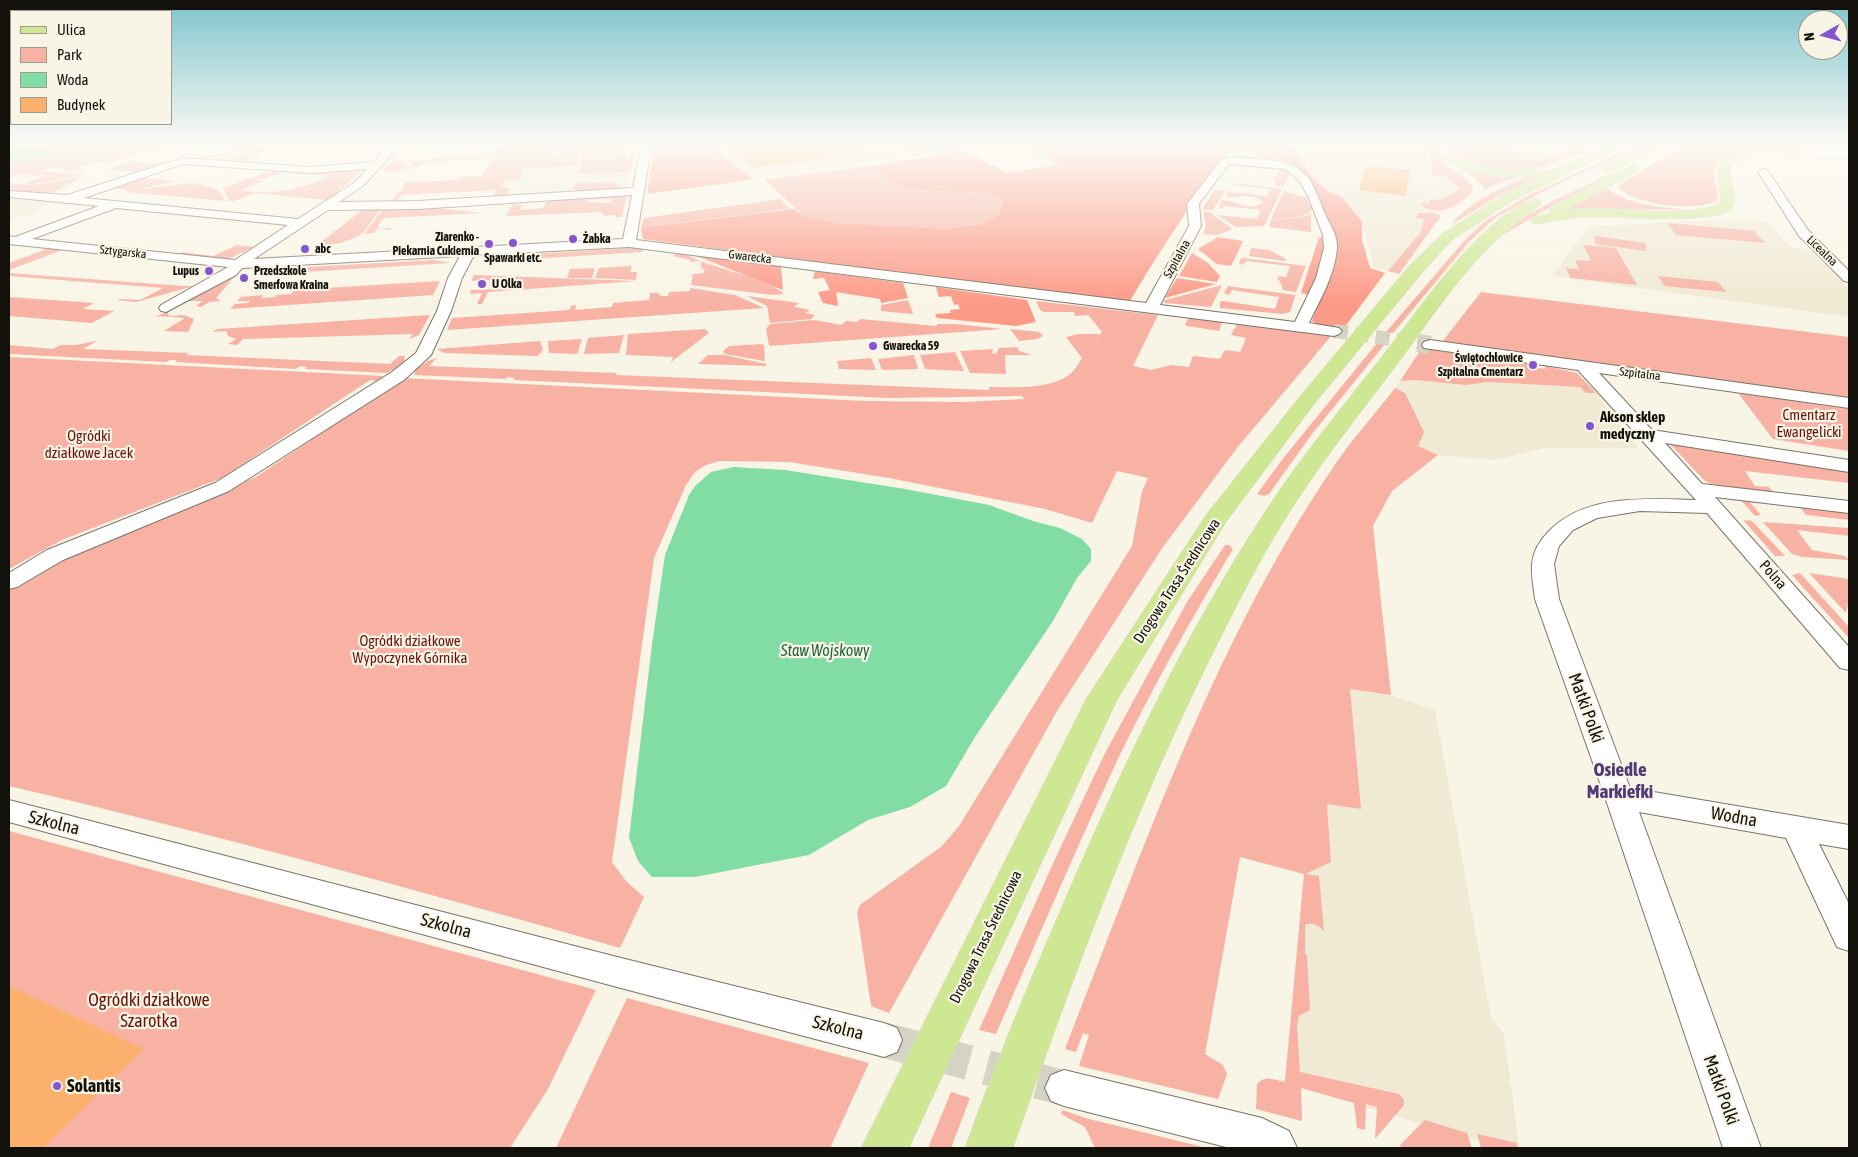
<!DOCTYPE html>
<meta charset="utf-8">
<style>
body{margin:0}
#map{position:relative;width:1858px;height:1157px;overflow:hidden;background:#f9f5e6;font-family:"Asap Condensed",sans-serif}
canvas{display:block}
.frame{position:absolute;inset:0;border:10px solid #13110c;pointer-events:none}
.legend{position:absolute;left:10px;top:10px;width:162px;height:115px;box-sizing:border-box;background:#f9f5e6;border:1px solid #9d9a8f;margin:0;padding:6px 9px;list-style:none;font-size:15px;color:#13110c}
.legend li{display:flex;align-items:center;gap:10px;height:25px}
.legend b{width:25px;border:1px solid #9d9a8f}
.north{position:absolute;left:1798px;top:10px;width:50px;height:50px;box-sizing:border-box;background:#f9f5e6;border:1px solid #9d9a8f;border-radius:50%;rotate:263deg;font-size:14px;font-weight:700;line-height:20px;text-align:center;color:#13110c}
.north::after{content:'';display:block;margin:auto;width:18px;height:22px;background:#8355ce;clip-path:polygon(50% 0,100% 100%,50% 72%,0 100%)}
</style>
<div id="map">
<canvas width="1858" height="1157"></canvas>
<div class="frame"></div>
<ul class="legend">
<li><b style="height:6px;background:#cee793"></b>Ulica</li>
<li><b style="height:14px;background:#f7b2a4"></b>Park</li>
<li><b style="height:14px;background:#81dda4"></b>Woda</li>
<li><b style="height:14px;background:#fbb16d"></b>Budynek</li>
</ul>
<div class="north">N</div>
</div>
<script>
const ctx = document.querySelector('canvas').getContext('2d');
ctx.lineJoin = 'round';
function fill(path, color) { ctx.fillStyle = color; ctx.fill(path, 'evenodd'); }
function trace(path, color, width, dash) { ctx.strokeStyle = color; ctx.lineWidth = width; ctx.lineCap = dash ? 'butt' : 'round'; ctx.setLineDash(dash || []); ctx.stroke(path); }
function label(font, color, halo, rows, align = 'center') {
  ctx.font = font + ' "Asap Condensed",sans-serif'; ctx.lineWidth = 4.5; ctx.setLineDash([]); ctx.textBaseline = 'middle'; ctx.strokeStyle = halo; ctx.fillStyle = color; for (const [text, x, y, turn = 0] of rows) {
    ctx.save(); ctx.translate(x, y); ctx.rotate((+turn || 0) * Math.PI / 180); ctx.textAlign = isNaN(turn) ? turn : align; if (halo) ctx.strokeText(text, 0, 0); ctx.fillText(text, 0, 0); ctx.restore();
  }
}
const built = new Path2D(`
 M576,143H636L627,189L525,195L519,193V186H502L505,181L478,182L499,147Z
 M700,143H885L909,156L742,180Z
 M1291,143H1426L1447,176L1455,182L1459,189L1440,200L1437,216L1392,272L1374,267L1362,223L1342,196L1333,195L1324,190L1298,157Z
 M1511,143H1580L1537,162L1513,157Z
 M9,199H15L54,202L35,209L41,210L9,221Z
 M1684,221H1766L1790,247L1808,249L1849,288V317L1552,276L1588,227Z
 M1416,380L1466,385L1488,382L1580,387L1587,393H1596L1638,448H1545L1494,460L1438,455L1418,446L1405,393L1395,388L1400,381Z
 M1350,689L1391,695L1435,710L1491,1018L1504,1034L1519,1146L1474,1140L1284,1082L1304,874L1331,862L1327,804L1360,809Z`);
const green = new Path2D(`
 M9,143H176L148,154L118,148L116,144L107,147L130,151L137,155C117,161 98,161 79,168L85,169L73,171L60,170L65,168L54,167L40,171L84,175L34,184L25,183L45,176L22,174L9,178V176L17,173H9Z
 M226,143H286L204,160L192,159L208,154L210,155L229,152L227,150L234,149Z
 M504,143H538V145L596,143L558,145L554,156L579,155L576,166L524,169L520,180H505L502,186L510,189L506,197L493,198L496,190L402,195L392,205C394,193 398,194 405,187L402,186L406,182L460,180L462,177L481,176L492,159L431,162L416,168L406,161L483,155L486,151L505,147Z
 M626,143L624,152L558,155L562,146Z
 M631,143H637L631,172L578,173L583,155L624,153L626,154L625,157H630Z
 M892,143H999L1001,144L915,156Z
 M1075,143L1057,144V149L1045,156L1049,160L1027,150L1042,146L1025,147L1018,144Z
 M1424,143L1435,145L1448,167L1463,176L1473,187C1472,197 1454,207 1445,210C1438,212 1426,209 1421,205V203L1429,204V199L1440,200L1459,189C1452,177 1445,176 1432,175L1433,167Z
 M1446,143H1511L1513,150L1532,153L1524,152L1517,156L1530,161H1540L1580,143H1607L1537,169L1497,172L1453,157Z
 M1641,143H1648L1550,188L1495,218L1469,242L1393,333L1386,332L1465,240L1485,221L1527,196Z
 M1686,143H1753L1755,146L1720,162L1713,171L1718,194L1717,201C1693,212 1641,205 1619,189L1618,186Z
 M402,147H412H405L393,161H403L412,168L397,172L381,171L392,161H390Z
 M260,150H269L254,156L259,157L244,162L211,160Z
 M132,161L161,164L171,162L141,172L107,170Z
 M1246,164L1284,169L1290,174L1284,186L1276,185L1275,181L1272,178L1277,177L1280,170L1247,167L1244,169Z
 M1566,165L1500,195L1451,225C1472,196 1531,173 1566,165Z
 M870,166C899,201 961,187 1001,197L1003,205L997,217L978,225L947,229L835,223L804,216L765,180Z
 M1458,167H1460L1521,175L1485,189L1474,177Z
 M354,169L362,171L329,199L298,218L326,200L256,193L234,201H229L223,188L267,172L286,171L267,178L253,179L263,181L242,190C276,196 300,189 330,176L295,173L297,172Z
 M1621,169L1624,170L1542,212L1501,236L1524,217L1555,200Z
 M75,178L91,179H81L61,187L66,188L45,194L9,190L11,189H9V183L32,185Z
 M141,178L176,181L136,190L193,183L217,189L226,201L125,192L130,190L111,188Z
 M614,182L623,190L584,192L572,189L576,183Z
 M1234,183L1282,189L1264,226L1236,227L1217,215L1257,219L1261,210L1224,206L1222,209L1219,208L1222,200C1235,200 1252,213 1263,202C1253,192 1237,198 1226,197L1228,192L1267,196L1271,189L1236,185L1232,187Z
 M1606,188C1628,206 1664,207 1691,210L1589,209L1562,211Z
 M1214,190L1225,191L1213,210H1202Z
 M1284,191L1306,197L1313,209C1304,219 1284,219 1271,219Z
 M627,195L622,217H615L616,215L604,216L601,212L506,216L512,205H522L520,210L543,208L548,198L588,196L587,202L611,203L612,199L589,200L590,196Z
 M781,199L789,209L641,228L644,218Z
 M422,207L483,213L384,218L377,226L379,227L378,229L392,228L390,230L377,229L374,233L364,234L384,208Z
 M365,208H381C375,216 369,227 361,234C354,240 323,248 313,248Z
 M1203,212H1209L1233,229L1217,235L1203,234L1206,226Z
 M1418,213H1434L1441,216L1399,274L1388,271L1421,232L1424,219L1415,218Z
 M1311,214V232L1269,227L1271,220L1298,218Z
 M1667,223L1754,231L1765,243L1676,235Z
 M1595,236L1646,243V251L1595,244Z
 M237,245L254,247L226,260L175,255L182,252L213,256Z
 M1583,245L1616,248L1637,285L1571,278L1566,268L1579,269L1575,260L1591,261Z
 M49,248L62,250L9,270V263Z
 M633,248L642,249V252L498,261L514,255Z
 M1251,248L1269,250L1286,259L1285,261L1249,256Z
 M678,253C688,254 694,259 703,262C722,269 772,281 784,294L773,295L691,285L693,274L704,273V269L701,268V261L690,262V260L673,256Z
 M1241,258H1243L1306,266L1296,292L1283,290L1280,281L1277,280L1279,276L1286,277L1290,266L1246,261L1243,265L1239,263Z
 M433,260L450,263L303,272L307,267Z
 M632,266L630,272H637L636,280L595,278L599,268Z
 M595,268L592,278H567L570,269Z
 M9,273L183,286H194L136,302L117,300L121,299L140,300L163,288L9,276Z
 M474,275L636,281L488,292L482,304H477L482,293L470,294L471,290L506,289L511,279L471,281Z
 M1658,276L1718,282L1726,292L1665,286Z
 M227,277H234L216,298L221,301L209,302L201,307L196,306L203,301H185Z
 M440,281L433,295L230,309L235,304L248,303L250,301H237L241,297L263,295L261,298L275,297L276,295L291,294L294,290Z
 M1222,285L1211,307L1164,303L1165,300Z
 M1228,286L1295,295V297L1290,312L1282,314L1220,308V302L1223,301L1275,309L1279,297L1232,290L1229,295L1224,293Z
 M690,288L735,295L764,308L447,330L452,318L570,310L571,306L576,305L575,310L612,307L613,303L649,300L650,293H659L660,296H668L669,292L690,291Z
 M1481,292L1849,337V399L1442,342Z
 M747,296L799,303L794,307L810,310L805,313L815,315L811,319L770,323L767,306Z
 M9,297L94,303L83,309L114,311L92,323L9,316Z
 M908,300L913,313L911,314L881,311V305Z
 M1036,301L1158,315L1133,366L1151,370L1171,365L1189,367L1193,356L1220,359L1225,350L1240,352L1246,338L1231,335L1237,324L1332,335L1237,448L1163,547L1057,711L889,1013L871,1006L857,912L860,905L942,846L959,826L1132,546L1142,491L1148,478L1117,471L1092,523L1045,509L889,478L789,462L720,461L706,465L696,471L686,485L654,558L612,862L626,881L644,897L620,948C417,890 214,834 9,786V590L61,560L256,477L403,378L865,401L964,402L1024,399L1022,396L888,398L514,380L515,378L507,377L505,379L414,375L416,369L428,361L437,358L429,366L617,373L616,375L989,390V387C1015,387 1049,390 1070,374C1075,370 1079,363 1082,358L1066,337L1079,334H1100L1095,342L1106,326L1102,332L1088,315L1075,316L1074,312H1044L1040,310Z
 M168,312L169,316L184,315L194,319L188,332L164,331L185,318L156,316L145,320Z
 M430,315L419,335L409,339L413,334L243,339L237,345L228,344L236,339L228,336L226,331L212,332L218,329Z
 M1188,318H1192L1222,322L1219,331L1187,326L1185,325Z
 M861,319L936,326L938,324H956L1003,329L769,346L766,329L770,324L814,320L841,325L846,321L856,322Z
 M705,329L709,333L671,362L673,357L626,355L628,334Z
 M1010,329L1039,332L1043,336L1037,339L1019,341Z
 M624,335L619,353L584,354L588,338Z
 M582,339L577,354L549,353L548,341Z
 M97,341L83,349L189,353L186,355L390,364L399,356H405L404,363L387,373L305,369L307,367L300,366L296,369L175,362L177,360H170L166,362L9,354V345L52,349L61,345H76Z
 M540,341L543,350L538,356L444,353L437,349Z
 M1377,343L1385,344L1312,434L1269,494L1264,496L1257,494L1285,456Z
 M762,344L764,345L765,361H764L725,354L723,351L729,346Z
 M1017,347L1019,351L1032,355H1005L1006,374L970,373L960,351L993,349L992,353L996,354L999,348Z
 M1422,348L1532,365L1533,367L1545,369V366L1577,373L1596,393H1586L1580,387L1488,382L1466,385L1416,380L1400,381Z
 M955,352L964,371L925,369L920,355Z
 M708,355H724L766,364V366L698,364Z
 M914,355L918,369L882,370L878,359Z
 M9,357L383,376L377,381L370,380L222,478L62,540L9,569Z
 M871,358L876,370L839,369L837,361Z
 M1395,388L1405,393L1424,432L1418,446L1438,455L1392,491L1373,526L1391,695L1350,689L1361,809L1327,804L1331,862L1305,874L1319,876L1324,931C1318,925 1313,922 1305,925V953L1307,956L1310,1010L1299,1016L1297,1025L1300,1072L1399,1094L1404,1100V1105L1375,1139L1377,1107L1366,1104L1365,1130L1357,1128L1354,1103L1301,1088L1302,1121L1256,1109L1257,1084C1266,1074 1274,1080 1285,1082L1304,874L1240,857L1205,1054L1223,1065L1227,1074L1218,1099L1079,1066L1089,1035L1083,1033L1076,1052L1065,1049C1143,851 1213,644 1334,466C1352,439 1375,414 1395,388Z
 M1738,393L1849,409V451L1773,439Z
 M1668,442L1849,470V483L1745,471L1755,486L1769,487L1773,492L1711,484L1705,481Z
 M1737,496L1849,509V520L1806,515L1799,506L1750,502L1761,515L1755,516Z
 M1743,520L1752,521L1785,556H1775Z
 M1763,522L1849,528V536L1797,530L1812,550L1845,556L1849,560L1802,557L1792,554Z
 M1225,545H1229L1233,549C1192,618 1152,688 1117,761C1075,851 1036,943 996,1034L979,1030L1055,859L1104,755L1187,602Z
 M1800,573L1849,627V638L1792,575Z
 M1809,573L1849,579V598L1846,613Z
 M9,831L596,990L548,1089L510,1148H9Z
 M627,998L869,1063L830,1148H556Z
 M951,1092L970,1098L951,1148H928Z
 M1062,1110L1089,1119L1207,1148H1095L1085,1127L1061,1114Z
 M1425,1120L1467,1133L1472,1148H1409L1399,1146Z
 M1477,1134L1517,1143L1518,1148H1481Z`);
const forest = new Path2D(`
 M655,143H706L751,177L749,180L647,194Z
 M1291,143C1302,163 1318,192 1341,196L1362,222V240L1370,268L1385,273L1344,328L1317,324L1312,321L1324,289L1334,248L1305,177L1296,166L1278,162L1279,159L1254,157L1258,152L1231,149C1194,199 1160,250 1128,304L643,239L641,228L794,209L804,216L835,223L911,227L947,229L978,225L997,217L1003,205L1001,197C961,187 899,201 870,166L964,151L1007,173L1059,165L1045,156L1057,149L1052,147L1057,144Z
 M1218,237L1243,241L1231,266L1217,264L1198,249Z
 M1319,237L1327,238L1312,295L1301,293Z
 M1192,253L1208,263L1220,276L1217,282L1179,276Z
 M694,255L781,267L783,290Z
 M815,271L903,283L908,298L881,303L880,299L836,292L838,306L823,303L818,292L830,290L824,278L813,279Z
 M1177,278L1216,284L1165,298Z
 M936,287L1027,300L1036,322L1016,326L937,318L935,314L951,313L950,310L960,309L958,304L954,305L951,296L939,297Z`);
const water = new Path2D(`
 M9,149L52,150L55,151L48,155L9,164Z
 M733,467L785,470L905,489L989,505L1033,521L1060,528L1082,539L1091,549V561L1077,578L1053,621L975,737L946,786L910,807L868,820L809,855L695,877H652L638,861L629,838L652,644L665,555L689,495L695,486L711,472Z`);
const building = new Path2D(`
 M752,143H862L863,154L762,167H752L725,147Z
 M1366,166L1410,170L1406,196L1359,190Z
 M9,986L144,1049L43,1148H9Z`);
const minorTunnelFar2 = new Path2D(`
 M1334,331L1427,344`);
const minorTunnelFar1 = new Path2D(`
 M1418,343L1430,345`);
const minorTunnel = new Path2D(`
 M884,1040L1064,1088`);
const minor = new Path2D(`
 M391,143H402L363,186L339,202L418,201L633,188L642,143H652L636,240L1146,303L1189,226L1187,204L1222,159C1233,156 1246,158 1257,159C1306,162 1309,173 1326,216C1331,226 1338,237 1337,248C1335,275 1320,300 1309,323L1339,328L1342,331L1339,334L1334,336L629,247L474,255L462,278L451,311L431,355L404,380L229,491L63,560L17,587L9,589V573L47,550L215,483L392,372L416,353L437,311L448,278L460,256L242,268L236,275L166,312L161,311L159,308L161,305L228,267L9,244V236L15,237L99,206L9,197V191L67,195L182,158L310,167L373,162ZM183,164L310,173L367,169L355,182L298,219L84,198ZM1229,164L1285,169L1299,180L1308,196L1323,235L1324,248L1316,278L1295,322L1160,305L1201,226L1199,204ZM632,195L623,239L254,259L328,210L418,209ZM116,208L288,225L235,260L32,239Z
 M1763,169L1767,170L1808,230L1849,271V282L1844,281L1799,236L1758,172Z
 M1430,340L1849,398V408L1599,373L1652,430L1849,460V472L1665,443L1702,484L1849,501V513L1715,497L1849,647V670L1840,668L1707,513L1640,511L1597,518L1573,530L1559,546L1554,564L1559,599L1630,788L1849,825V849L1819,844L1849,904V951L1837,947L1786,838L1639,812L1761,1148H1723L1605,797L1535,599C1534,588 1531,576 1532,564C1533,551 1540,540 1549,531C1586,493 1648,499 1696,500L1578,370L1424,348L1422,345L1424,342Z
 M9,800L617,957L884,1023L897,1028L902,1040L897,1052L884,1057L617,987L9,822Z
 M1064,1070L1262,1118L1289,1131L1297,1148H1230L1064,1106L1051,1101L1045,1088L1051,1075Z`);
const tertiary = new Path2D(`
 M1793,147L1849,152V160L1789,154L1787,151Z`);
const primary = new Path2D(`
 M1613,143H1630L1514,200L1452,240L1422,273L1315,403L1226,522L1117,700L909,1148H861L1086,699L1206,515L1301,395L1410,265L1442,234L1504,194Z
 M1652,143H1669L1612,171L1607,172L1600,168L1602,165Z
 M1758,143C1777,143 1781,149 1800,144L1807,149C1795,163 1776,149 1765,151C1756,152 1739,162 1731,166C1728,179 1739,194 1733,207C1724,226 1615,216 1594,217C1574,217 1556,220 1537,224L1532,223L1530,220L1532,217L1550,213L1548,210L1550,207L1634,164L1641,168L1639,171L1566,210C1615,204 1673,220 1719,204C1723,190 1712,175 1720,161Z
 M1447,153L1481,166L1503,169L1539,168L1546,172C1541,178 1531,177 1523,177C1495,178 1468,173 1443,160L1441,157Z
 M1535,199L1540,200L1542,203L1540,206C1478,246 1444,301 1401,359C1359,415 1315,469 1279,529C1252,574 1228,622 1205,669C1129,824 1070,986 1013,1148H965C992,1072 1023,997 1055,923C1115,782 1181,640 1265,512C1305,450 1353,395 1397,337C1427,298 1487,212 1535,199Z`);
const markers = [
 [573,239,5,"#8355ce"],
 [513,243,5,"#8355ce"],
 [489,244,5,"#8355ce"],
 [305,249,5,"#8355ce"],
 [209,271,5,"#8355ce"],
 [244,278,5,"#8355ce"],
 [482,284,5,"#8355ce"],
 [873,346,5,"#8355ce"],
 [1533,365,5,"#8355ce"],
 [1590,426,5,"#8355ce"],
 [57,1086,5,"#8355ce"]
];
const farPoinames = [
 ["Ziarenko -",479,237,"right"],
 ["Piekarnia Cukiernia",479,251,"right"],
 ["Żabka",583,239],
 ["abc",315,249],
 ["Spawarki etc.",513,258,"center"],
 ["Lupus",199,271,"right"],
 ["Przedszkole",254,271],
 ["Smerfowa Kraina",254,285],
 ["U Olka",492,284],
 ["Gwarecka 59",883,346],
 ["Świętochłowice",1523,358,"right"],
 ["Szpitalna Cmentarz",1523,372,"right"]
];
const farStreetnames = [
 ["Licealna",1822,251,44],
 ["Sztygarska",123,252,6],
 ["Gwarecka",750,257,7],
 ["Szpitalna",1177,259,-61],
 ["Szpitalna",1640,374,7]
];
const parkNames = [
 ["Cmentarz",1809,415],
 ["Ewangelicki",1809,432],
 ["Ogródki",89,436],
 ["działkowe Jacek",89,453],
 ["Ogródki działkowe",410,641],
 ["Wypoczynek Górnika",410,658]
];
const poiNames = [
 ["Akson sklep",1600,417],
 ["medyczny",1600,434]
];
const streetNames = [
 ["Polna",1773,575,49],
 ["Drogowa Trasa Średnicowa",1177,581,-57],
 ["Drogowa Trasa Średnicowa",986,937,-64]
];
const waterNames = [
 ["Staw Wojskowy",825,651]
];
const nearStreetnames = [
 ["Matki Polki",1586,708,70],
 ["Wodna",1734,817,10],
 ["Szkolna",54,823,14],
 ["Szkolna",446,926,15],
 ["Szkolna",838,1028,14],
 ["Matki Polki",1721,1090,70]
];
const nearParknames = [
 ["Ogródki działkowe",149,1000],
 ["Szarotka",149,1021]
];
const nearPoinames = [
 ["Solantis",67,1086]
];
const nearNeighbourhoodnames = [
 ["Osiedle",1620,770],
 ["Markiefki",1620,792]
];
fill(built, '#f0e9d3');
fill(green, '#f7b2a4');
fill(forest, '#fc9a88');
fill(water, '#81dda4');
fill(building, '#fbb16d');
trace(minorTunnelFar2, '#d6d3c5', 14, [14, 7]);
trace(minorTunnelFar1, '#d6d3c5', 18, [18, 9]);
trace(minorTunnel, '#d6d3c5', 35, [35, 18]);
trace(minor, '#787467', 2);
trace(tertiary, '#787467', 1);
trace(primary, '#d9d9d8', 1);
fill(minor, '#fff');
fill(tertiary, '#fff');
fill(primary, '#cee793');
const sky = ctx.createLinearGradient(0, 0, 0, 305);
sky.addColorStop(0, '#7fc4cd');
sky.addColorStop(0.47, '#fcfaf4');
sky.addColorStop(1, '#fcfaf400');
ctx.fillStyle = sky;
ctx.fillRect(0, 0, 1858, 305);
for (const [x, y, r, color] of markers) { const dot = new Path2D(); dot.arc(x, y, r, 0, 2 * Math.PI); ctx.fillStyle = color; ctx.fill(dot); trace(dot, '#f9f5e6', 2); }
label('bold 12px', '#13110c', '#f9f5e6', farPoinames, 'left');
label('12px', '#13110c', '#f9f5e6', farStreetnames);
label('15px', '#691408', '#f9f5e6', parkNames);
label('bold 15px', '#13110c', '#f9f5e6', poiNames, 'left');
label('15px', '#13110c', '#f9f5e6', streetNames);
label('italic 16px', '#20633e', '#f9f5e6', waterNames);
label('18px', '#13110c', '#f9f5e6', nearStreetnames);
label('18px', '#691408', '#f9f5e6', nearParknames);
label('bold 18px', '#13110c', '#f9f5e6', nearPoinames, 'left');
label('bold 19px', '#4f3a77', '#f9f5e6', nearNeighbourhoodnames);
</script>
